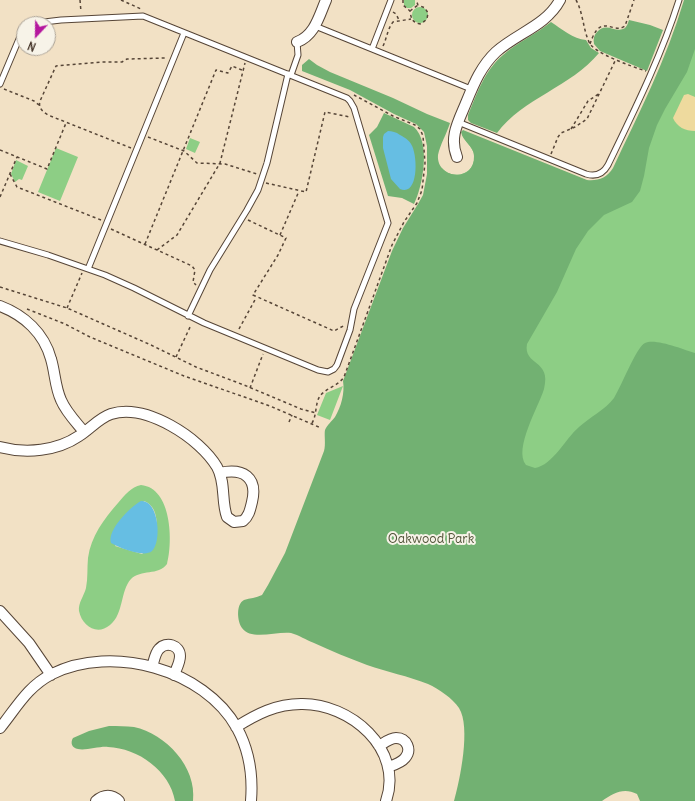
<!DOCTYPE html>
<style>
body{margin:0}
#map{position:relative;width:695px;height:801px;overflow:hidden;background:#f2e1c5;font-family:Delius,sans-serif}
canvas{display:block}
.north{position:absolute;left:16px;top:16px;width:40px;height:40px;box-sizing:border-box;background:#f7f3e8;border:1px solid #aca397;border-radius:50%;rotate:202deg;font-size:11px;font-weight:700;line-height:16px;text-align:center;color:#3b2a1e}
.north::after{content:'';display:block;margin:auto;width:14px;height:18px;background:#b5179e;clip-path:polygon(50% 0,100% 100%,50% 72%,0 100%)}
</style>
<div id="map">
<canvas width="695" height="801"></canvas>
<div class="north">N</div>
</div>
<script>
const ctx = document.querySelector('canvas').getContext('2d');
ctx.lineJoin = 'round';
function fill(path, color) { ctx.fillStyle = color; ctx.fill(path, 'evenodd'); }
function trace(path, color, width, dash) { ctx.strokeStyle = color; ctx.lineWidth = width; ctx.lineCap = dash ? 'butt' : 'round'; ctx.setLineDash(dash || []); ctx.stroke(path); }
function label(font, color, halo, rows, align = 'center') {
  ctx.font = font + ' Delius,sans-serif'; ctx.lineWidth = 4; ctx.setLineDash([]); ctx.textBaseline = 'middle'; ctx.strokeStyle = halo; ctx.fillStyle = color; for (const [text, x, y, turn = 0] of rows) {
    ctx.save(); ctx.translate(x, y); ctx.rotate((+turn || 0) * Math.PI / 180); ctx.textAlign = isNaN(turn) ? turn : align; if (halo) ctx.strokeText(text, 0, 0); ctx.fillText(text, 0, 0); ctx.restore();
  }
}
const green = new Path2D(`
 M404,0H415V5L411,8H407L404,5Z
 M412 15a8 8 0 1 1 16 0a8 8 0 1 1-16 0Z
 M695,19V365L503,708L442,168C454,182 477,173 474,154C472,146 465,142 462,135L623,197Z
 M190,138L200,142L195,153L186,149Z
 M56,148L78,157L60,201L38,192Z
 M16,160L28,166L22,180L19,179L15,182L11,174Z
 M343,386L330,420L317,415L326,393Z
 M141,485C172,488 173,542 167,564C158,576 141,569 131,579C120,591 124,614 110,625C97,636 82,626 79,611C78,603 84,596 86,588C88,578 87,568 88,558C91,536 104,519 118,503C125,495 131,487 141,485ZM144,501C160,507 157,529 156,542L142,554L115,546Z`);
const forest = new Path2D(`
 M684,0H695V49L687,72L665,109L657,125L649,148L644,176L640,191L632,202L604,215L588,231L576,249L557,292L527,344C523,366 552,359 544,389C539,406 513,449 526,465L535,468C553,465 565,439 579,427C590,417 605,410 614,398C621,387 637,346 645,343C656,338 684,350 695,353V801H640L637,794C624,787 613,793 602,801H454C460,780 471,727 459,708C452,698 439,689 428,684C408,676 387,672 367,665C349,658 331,651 314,643C306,640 299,635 291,633C277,631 251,641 242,628C237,621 236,604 244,600C250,598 256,598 262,595L268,585L285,553L324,451C326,445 324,434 325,430C327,425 332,421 335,417C341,407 345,393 343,381L392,251L403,228L418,204L423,195L427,174V146L424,132L416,124L394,114L350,90L302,71V65L309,59L317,65L330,72L393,98L427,114L450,123C447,133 440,145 438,155C436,179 475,183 474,156C474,146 463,142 461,132L463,130L587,180C598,181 607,178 613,168C639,113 667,58 684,0Z
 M629,20L650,25L663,30L647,71L600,51L594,44C593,39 594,35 597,32C606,21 616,34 625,28C627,26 628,23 629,20Z
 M551,22C562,29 573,39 586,40L591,48L599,53C571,87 523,98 497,133L471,123L468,120V115C477,94 484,71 503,55C518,42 536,34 551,22Z
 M384,113L414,127C431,142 423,186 414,204L402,198L388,196L369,135L377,127Z
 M109,726C118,726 126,726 134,727C166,734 197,767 193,801H175C170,771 138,748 108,747C100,746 85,751 78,749C72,748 70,743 73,738L89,731Z`);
const sand = new Path2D(`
 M688,94L695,97V131C685,131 677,127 673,118L684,95Z`);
const water = new Path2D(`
 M388,131C392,131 396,132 400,135C404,137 409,140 411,144C418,154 419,197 400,189L391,179L383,148V137L384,134Z
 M141,501C159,500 162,542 152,551C147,555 140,553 134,552C126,550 118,547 111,543C107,530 130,507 141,501Z`);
const path = new Path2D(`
 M80,0L81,12
 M121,0L141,9
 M403,0V5L410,11C411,18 412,23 421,24L427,19L428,13L425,8L418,5L416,0
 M576,0C583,12 583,29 589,42C593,53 633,67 646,71
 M410,11L418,5
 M393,12L396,14L399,20
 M590,44C601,11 612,35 625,26L634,0
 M383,46C387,38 387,30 393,22L411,19
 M4,89L34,101L39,105
 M571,129L588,101L600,93
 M148,137L184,151L197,163L225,164L257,174
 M131,148L48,115C43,112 38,108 40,101L56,66L101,62H122L127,59L166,58
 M0,150L47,169L66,123
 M551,154L558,137L561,133L575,127L587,119L616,59
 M10,174L17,187L101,220
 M266,183L306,192L325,112L350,117
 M0,197L17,157
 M248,220L286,238L278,255L253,295L334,331L345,325
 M111,229L192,266L195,270L193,282L196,285
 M280,235L299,191
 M145,244L216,70L228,73L232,66L242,70
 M157,250L177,235L220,163L245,63
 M0,287L67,308L151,345L196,367L244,385L301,409L316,413
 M67,308L82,273
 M27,309L65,324L90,337L184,376L270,406L321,428
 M239,329L256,298
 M176,357L191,325
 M250,388L263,354
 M289,422L292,415
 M312,423C317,415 315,403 320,396C326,388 338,386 344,377L392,245L404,222L417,203L422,190L425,163L423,136L420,129L415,125L393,116L354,95`);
const service = new Path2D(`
 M315,26L471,89
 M372,49L391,0
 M291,75L298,55L297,42
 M0,84L24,27
 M458,122L586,174C596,177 603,174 608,165C634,111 661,57 679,0
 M0,241L48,255L105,275L134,288L204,323L318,370L328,372L334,369L337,365L350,330L354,309L388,223L354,108L350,101L347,98L143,16L61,20L27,24
 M88,269L184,33
 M188,316L210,270L247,210L258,190L267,163L288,74`);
const minor = new Path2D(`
 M297,42C315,35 319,16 326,0
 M457,157C450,140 456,126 463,110C472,89 479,68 496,52C517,33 546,26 560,0
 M0,306C24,315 44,333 51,359C55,372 55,387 61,400C66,412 76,422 84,432
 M0,447C26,454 57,451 79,436C90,429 99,418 111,414C146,403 200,438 217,467C226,483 221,501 227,517L234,522L243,521C249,516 250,510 252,502C258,477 243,468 220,473
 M0,611L29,643L51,675
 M152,667C154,661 155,653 159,649C166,641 180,645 180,656C180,663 176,669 174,675
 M236,727C257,714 276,704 301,704C350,703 404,749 386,801
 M0,728C17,707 27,687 52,674C112,644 204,669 237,728C249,750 253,776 251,801
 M379,746C384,743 390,738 396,738C407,738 412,750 405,758C401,763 394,765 388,767
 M96,801C104,794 112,794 119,801`);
const parkNames = [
 ["Oakwood Park",431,539]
];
fill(green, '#8dce85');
fill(forest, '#72b172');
fill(sand, '#eeda9e');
fill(water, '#66bee3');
trace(service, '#564537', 7);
trace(minor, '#564537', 12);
trace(path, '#564537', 1.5, [3, 3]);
trace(service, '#fff', 5);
trace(minor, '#fff', 10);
label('13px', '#505338', '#f7f3e8', parkNames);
</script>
